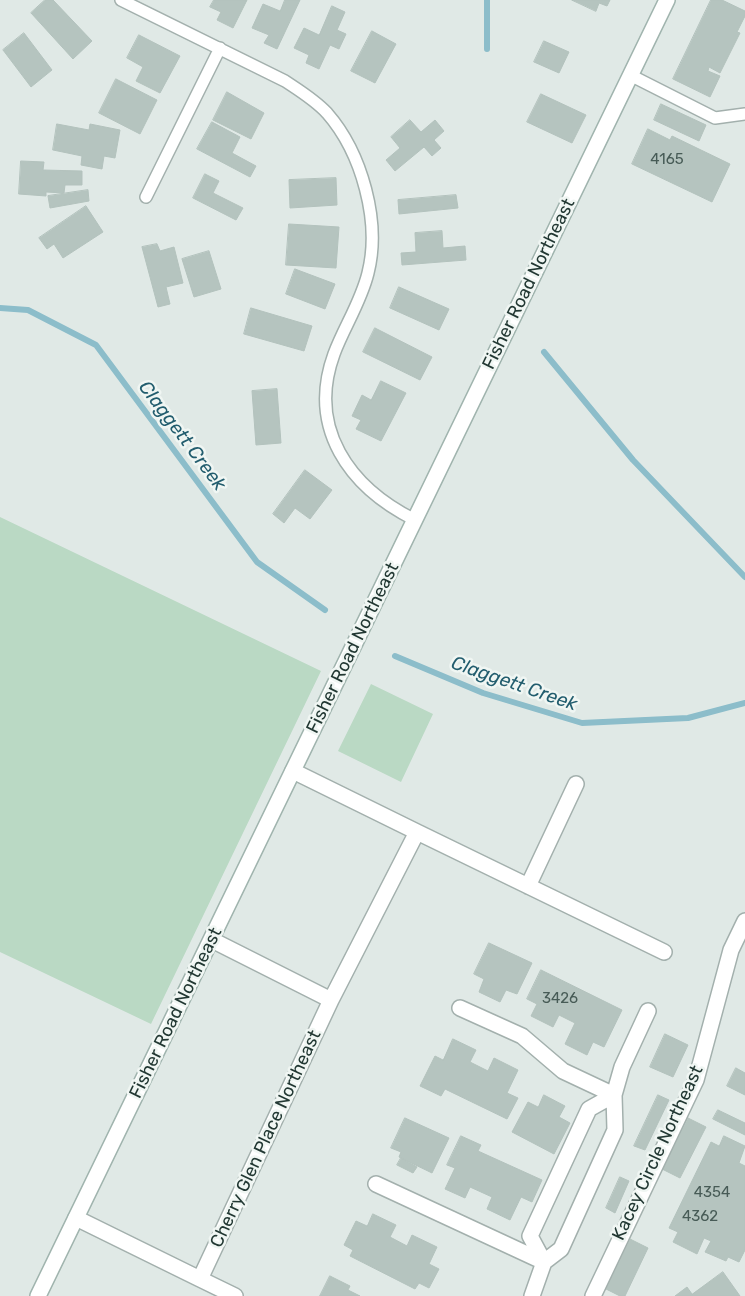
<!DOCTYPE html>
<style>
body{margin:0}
canvas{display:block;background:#e0e9e6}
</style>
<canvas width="745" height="1296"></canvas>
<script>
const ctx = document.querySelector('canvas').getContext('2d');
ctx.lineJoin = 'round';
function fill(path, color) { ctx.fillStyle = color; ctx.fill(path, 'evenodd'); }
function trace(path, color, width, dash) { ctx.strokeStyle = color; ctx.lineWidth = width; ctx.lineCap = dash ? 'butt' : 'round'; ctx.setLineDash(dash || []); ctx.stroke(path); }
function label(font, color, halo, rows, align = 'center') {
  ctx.font = font + ' Rubik,sans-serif'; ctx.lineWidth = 5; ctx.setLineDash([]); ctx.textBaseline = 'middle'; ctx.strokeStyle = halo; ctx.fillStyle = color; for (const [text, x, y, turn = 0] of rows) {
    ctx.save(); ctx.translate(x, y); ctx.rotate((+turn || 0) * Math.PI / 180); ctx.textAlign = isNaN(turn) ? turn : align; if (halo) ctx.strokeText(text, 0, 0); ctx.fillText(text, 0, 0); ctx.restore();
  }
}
const green = new Path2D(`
 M0,517L321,671L151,1024L0,952Z
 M371,684L433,714L401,782L338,751Z`);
const stream = new Path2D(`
 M487,49V0
 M0,308L28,310L96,345L257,562L325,610
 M544,352L633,460L745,577
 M395,656L483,693L582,723L688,718L745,703`);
const building = new Path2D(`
 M45,0H53L92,41L73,59L31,13Z
 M214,0H247L233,28L217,20L221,12L210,7Z
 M285,0H300L277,49L264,43L269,35L252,28L263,4L280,11Z
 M572,0H610L607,6L599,3L596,11Z
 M711,0H722L745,11V16L737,32L740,33L720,73L709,67L708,71L720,76L710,97L673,79Z
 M332,6L345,12L337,30L346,34L339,49L330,45L319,69L306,63L309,55L294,48L304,28L319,35Z
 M372,31L396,44L375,83L351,71Z
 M24,33L52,70L31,87L3,50Z
 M139,35L180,56L160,93L136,81L143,67L127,58Z
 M544,41L569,52L559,73L534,62Z
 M116,79L157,100L140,134L99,113Z
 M227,92L264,113L251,139L213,120Z
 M541,94L586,115L572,143L527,122Z
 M661,104L706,125L699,141L654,120Z
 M410,120L421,132L435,120L444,131L434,140L441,148L432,156L424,147L395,171L386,160L400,148L391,137Z
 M212,122L240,137L232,153L256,166L250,177L197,149Z
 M57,124L89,130L90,124L120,130L115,158L104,156L102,169L81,165L82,156L53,150Z
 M648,129L670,140L672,136L730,164L712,202L632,164Z
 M21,161L44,162L43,170L82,171V185H65L64,193L46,192V196L19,194Z
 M205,174L219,181L213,193L243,208L236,220L193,198Z
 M336,178L337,205L290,208L289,180Z
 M88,190L89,201L50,208L48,196Z
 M456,195L458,208L399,214L398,200Z
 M86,206L103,232L63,258L54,244L47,249L39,238Z
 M289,224L339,227L336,268L286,265Z
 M442,231L443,248L465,246L466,260L402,265L401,253L416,252L415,233Z
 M157,244L160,251L174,247L183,283L166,287L170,304L158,307L142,247Z
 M209,251L221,289L194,297L182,259Z
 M295,269L335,284L325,309L286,294Z
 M399,287L449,309L439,330L390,308Z
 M251,308L312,326L304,351L244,334Z
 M375,328L432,357L420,380L363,352Z
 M381,381L406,393L381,441L356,429L361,420L352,416L362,395L371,400Z
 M277,389L281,443L256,445L252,391Z
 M305,470L332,490L310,519L295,508L284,523L273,514Z
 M489,943L532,963L517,994L506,990L500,1002L479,992L484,979L474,974Z
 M541,970L622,1010L604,1047L593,1042L587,1055L565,1044L575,1023L559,1015L553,1027L531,1016L537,1004L527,999Z
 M665,1034L688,1045L673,1077L650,1067Z
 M453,1039L476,1050L470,1062L488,1071L494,1058L518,1070L507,1093L518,1098L507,1119L445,1089L441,1096L420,1086L435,1056L443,1060Z
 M736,1068L745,1073V1095L727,1086Z
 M544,1095L565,1106L559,1117L570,1123L554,1154L512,1132L528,1102L538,1107Z
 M658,1095L669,1100L645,1150L634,1146Z
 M718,1110L745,1123V1135L713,1119Z
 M405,1118L449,1138L432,1173L399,1157L401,1152L391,1148Z
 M688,1118L706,1127L680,1178L662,1169Z
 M461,1136L481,1145L478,1151L542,1180L532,1202L521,1197L510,1220L487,1209L492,1197L470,1187L465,1198L445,1189L455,1168L447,1165Z
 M724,1136L745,1146L739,1163L745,1166V1250L739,1262L728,1257L726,1261L705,1252L711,1241L704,1238L697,1254L673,1242L678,1232L669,1228L711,1142L719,1146Z
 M401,1158L417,1167L413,1173L397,1165Z
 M620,1177L629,1181L615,1213L606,1208Z
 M373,1214L396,1225L390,1237L407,1246L412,1235L437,1247L429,1264L439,1269L429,1288L419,1283L415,1289L350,1256L353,1250L344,1245L356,1221L367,1226Z
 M630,1239L648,1248L625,1296H620L606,1289Z
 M723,1272L740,1296H675L687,1287L692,1294Z
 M330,1276L350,1286L348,1290L360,1296H320Z`);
const lane = new Path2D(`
 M121,0L285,81C300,91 315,100 327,113C362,153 381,222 368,273C361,302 344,327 334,354C307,428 349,487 415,520
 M630,75L715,118L745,114
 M146,197L220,48`);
const street = new Path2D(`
 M293,771L417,832
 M528,886L576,784
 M331,1000L417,832L664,952
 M460,1008L522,1036L563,1071L614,1095
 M376,1184L544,1262
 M76,1218L200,1279L331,1000L212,940
 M544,1262L530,1236L589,1109L614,1095
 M200,1279L235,1296
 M532,1296L544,1262L561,1249L615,1130L614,1095L622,1067L648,1011
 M593,1296L696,1080L731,950L745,921`);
const secondary = new Path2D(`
 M38,1296L667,0`);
const numberNames = [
 ["4165",667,160],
 ["3426",560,999],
 ["4354",712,1193],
 ["4362",700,1217]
];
const streetNames = [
 ["Fisher Road Northeast",529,284,-64],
 ["Fisher Road Northeast",353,648,-64],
 ["Fisher Road Northeast",176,1013,-64],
 ["Cherry Glen Place Northeast",266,1139,-65],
 ["Kacey Circle Northeast",658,1153,-65]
];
const waterNames = [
 ["Claggett Creek",182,436,53],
 ["Claggett Creek",514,684,19]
];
fill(green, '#bad9c4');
trace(stream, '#8cbdca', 6);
fill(building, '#b5c4bf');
trace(building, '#b3c2bd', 1);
trace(lane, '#a3b0ad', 14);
trace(street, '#a3b0ad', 18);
trace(secondary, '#a0b4ae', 18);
trace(lane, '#fff', 11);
trace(street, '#fff', 15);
trace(secondary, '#fff', 15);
label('15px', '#475b56', null, numberNames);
label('18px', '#223833', '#f0f6f3', streetNames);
label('italic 19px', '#225d6e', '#f0f6f3', waterNames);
</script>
